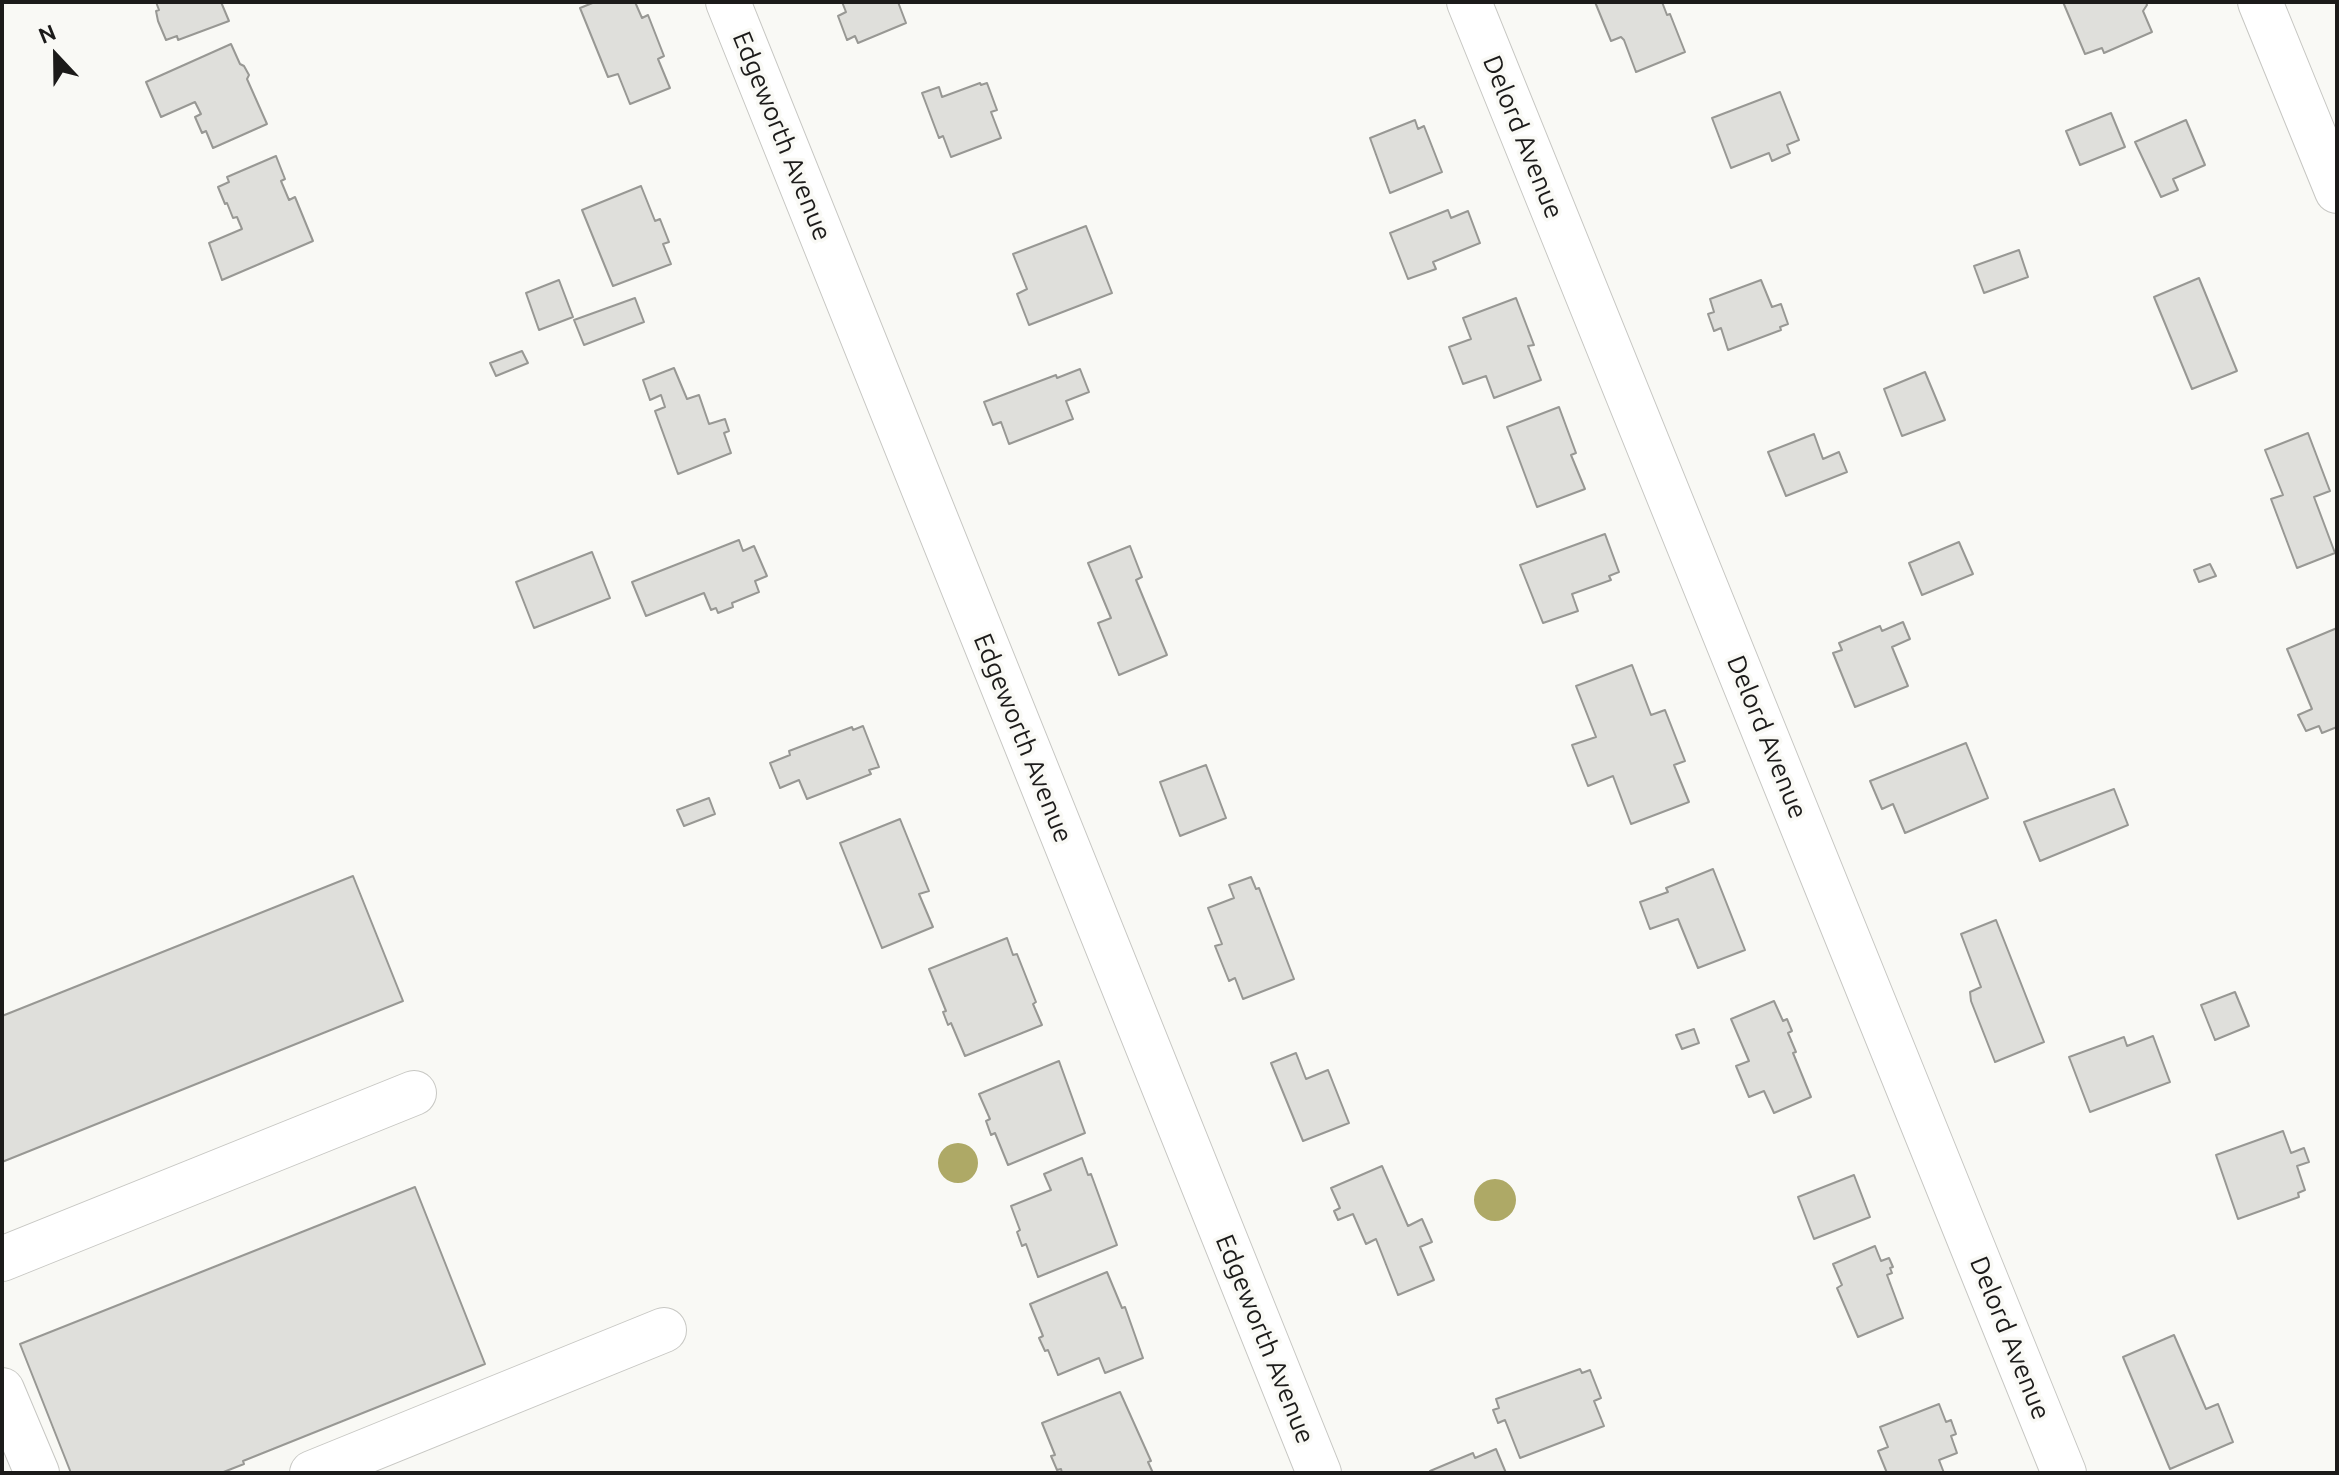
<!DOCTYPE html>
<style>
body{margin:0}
#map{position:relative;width:2339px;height:1475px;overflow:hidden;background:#f9f9f5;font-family:Ubuntu,sans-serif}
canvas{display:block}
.frame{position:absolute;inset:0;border:4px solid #1c1b1a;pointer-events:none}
.north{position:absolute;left:16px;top:16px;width:80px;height:80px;-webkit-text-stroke:6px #f9f9f5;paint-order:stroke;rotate:338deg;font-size:22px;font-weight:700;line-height:32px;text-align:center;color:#1c1b1a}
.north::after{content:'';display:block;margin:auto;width:28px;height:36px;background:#1c1b1a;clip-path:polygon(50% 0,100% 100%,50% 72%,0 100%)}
</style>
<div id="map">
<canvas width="2339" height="1475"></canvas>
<div class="frame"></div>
<div class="north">N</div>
</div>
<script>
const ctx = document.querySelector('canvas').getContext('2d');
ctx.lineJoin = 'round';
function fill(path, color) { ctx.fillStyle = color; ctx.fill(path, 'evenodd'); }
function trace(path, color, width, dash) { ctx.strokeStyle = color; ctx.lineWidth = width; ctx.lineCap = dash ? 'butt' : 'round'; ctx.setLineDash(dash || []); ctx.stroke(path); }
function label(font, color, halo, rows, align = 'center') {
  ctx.font = font + ' Ubuntu,sans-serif'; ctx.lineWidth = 7; ctx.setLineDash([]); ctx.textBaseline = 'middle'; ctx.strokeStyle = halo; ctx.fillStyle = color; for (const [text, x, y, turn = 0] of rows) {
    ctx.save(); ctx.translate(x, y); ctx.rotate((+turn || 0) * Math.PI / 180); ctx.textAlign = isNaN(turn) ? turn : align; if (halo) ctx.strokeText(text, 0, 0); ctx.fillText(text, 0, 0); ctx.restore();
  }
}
const water = new Path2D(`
 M938 1163a20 20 0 1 1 40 0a20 20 0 1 1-40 0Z
 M1474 1200a21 21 0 1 1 42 0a21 21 0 1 1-42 0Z`);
const building = new Path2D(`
 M156,2H221L229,21L178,40L177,36L166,40L158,21L156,11L159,10Z
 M595,2H635L642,18L648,15L664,56L658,59L670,88L630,104L618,74L608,77L580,8Z
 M842,2H898L906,23L858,43L855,36L847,40L838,16L846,12Z
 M1595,2H1662L1667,15L1670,14L1685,52L1636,72L1624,40L1621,37L1611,41Z
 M2063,2H2146L2147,5L2143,11L2152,32L2104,53L2102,48L2085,54Z
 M231,44L240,64L244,66L249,75L247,79L267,124L213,148L206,131L202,133L195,117L201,114L195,102L161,117L146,82Z
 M980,83L981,85L987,83L997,110L991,112L1001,138L951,157L943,136L939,138L922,93L939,87L942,97Z
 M1780,92L1799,140L1787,145L1790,153L1772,161L1769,153L1731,168L1712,118Z
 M2111,113L2125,147L2080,165L2066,131Z
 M1415,120L1418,129L1424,126L1442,172L1390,193L1370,138Z
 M2186,120L2205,165L2173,179L2178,190L2161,197L2135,142Z
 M276,156L285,179L281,181L289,200L295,197L313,241L222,280L209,243L242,229L237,217L233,218L227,203L225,204L218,187L229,182L227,177Z
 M641,186L655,221L660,219L669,242L663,244L671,264L613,286L582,210Z
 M1448,210L1451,218L1468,211L1480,243L1433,262L1436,269L1408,279L1390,233Z
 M1086,226L1112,293L1029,325L1017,294L1027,289L1013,254Z
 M2019,250L2028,277L1984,293L1974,266Z
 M2199,278L2237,371L2192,389L2154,297Z
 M559,280L573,317L539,330L526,293Z
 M1761,280L1772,307L1781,304L1788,324L1780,327L1781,330L1728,350L1721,328L1714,331L1708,314L1714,312L1710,299Z
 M635,298L644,322L584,345L574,320Z
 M1516,298L1534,345L1528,346L1541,380L1494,398L1486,376L1463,384L1449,347L1471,339L1463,318Z
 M522,351L528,363L496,376L490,363Z
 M674,368L687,399L699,395L709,424L725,419L729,431L724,433L731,453L678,474L655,411L665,407L661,395L650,400L643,380Z
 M1080,369L1089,392L1066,401L1073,419L1009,444L1001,422L993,425L984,402L1056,375L1057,378Z
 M1925,372L1945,420L1902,436L1884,389Z
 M1559,407L1576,453L1571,455L1585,489L1537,507L1507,427Z
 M2308,433L2330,491L2314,497L2335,553L2297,568L2271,499L2283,495L2265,450Z
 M1814,434L1823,459L1839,452L1847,472L1786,496L1768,452Z
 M1605,534L1619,572L1609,576L1611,580L1572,594L1578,611L1543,623L1520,565Z
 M739,540L743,551L754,546L767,576L755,581L759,592L732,603L733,607L718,613L716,608L711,610L704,593L646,616L632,582Z
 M1959,542L1973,574L1922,595L1909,563Z
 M1130,546L1142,577L1136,580L1167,655L1119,675L1098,623L1111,618L1088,563Z
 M592,552L610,598L534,628L516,582Z
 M2210,564L2216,576L2199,582L2194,570Z
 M1903,622L1910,639L1892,647L1908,686L1855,707L1833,653L1842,650L1839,643L1880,626L1882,631Z
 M2337,628V727L2322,733L2319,726L2306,731L2298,715L2312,709L2287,649Z
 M1632,665L1651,715L1665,710L1685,761L1674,765L1689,802L1631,824L1613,776L1588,786L1572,745L1596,737L1576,686Z
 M863,726L879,767L869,770L871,774L807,799L799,780L780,788L770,763L790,755L789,751L852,727L853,730Z
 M1966,743L1988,798L1905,833L1893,804L1882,809L1870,781Z
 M1206,765L1226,818L1180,836L1160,782Z
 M2114,789L2128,825L2040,861L2024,822Z
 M709,798L715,814L684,826L677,810Z
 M900,819L929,891L919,894L933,927L882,948L840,843Z
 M1713,869L1745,950L1698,968L1678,919L1650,929L1640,902L1668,892L1666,888Z
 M353,876L403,1001L2,1162V1016Z
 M1251,877L1256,889L1259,888L1294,979L1243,999L1235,978L1229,981L1215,946L1222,944L1208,908L1234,898L1229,885Z
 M1996,920L2044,1042L1995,1062L1971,1001L1970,992L1981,987L1961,934Z
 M1007,938L1013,955L1017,954L1036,1002L1033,1004L1042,1025L965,1056L951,1023L948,1025L943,1012L946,1011L929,969Z
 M2235,992L2249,1026L2215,1040L2201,1005Z
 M1774,1001L1783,1021L1787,1019L1792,1031L1788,1033L1796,1052L1793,1053L1811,1097L1774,1113L1764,1091L1749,1097L1736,1066L1749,1061L1731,1019Z
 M1694,1029L1699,1043L1682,1049L1676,1035Z
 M2153,1036L2170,1082L2090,1112L2069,1057L2124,1037L2127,1046Z
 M1296,1053L1306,1079L1328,1070L1349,1123L1303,1141L1271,1063Z
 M1059,1061L1085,1133L1008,1165L995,1133L991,1135L986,1121L990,1119L979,1094Z
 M2283,1131L2291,1153L2304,1148L2309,1162L2297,1166L2305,1190L2298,1193L2299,1197L2238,1219L2216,1155Z
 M1082,1158L1088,1175L1091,1174L1117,1245L1038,1277L1026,1244L1022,1246L1017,1232L1020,1230L1011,1206L1051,1190L1044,1174Z
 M1382,1166L1408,1226L1422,1219L1432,1242L1420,1247L1434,1280L1398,1295L1376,1239L1366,1244L1353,1214L1338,1220L1334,1211L1340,1208L1331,1188Z
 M1854,1175L1870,1217L1814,1239L1798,1197Z
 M415,1187L485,1364L243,1461L244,1464L221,1473H71L20,1344Z
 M1875,1246L1881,1261L1889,1258L1893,1267L1890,1268L1892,1273L1887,1275L1903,1318L1858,1337L1837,1288L1842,1285L1833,1264Z
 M1107,1272L1122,1308L1125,1307L1143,1358L1105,1373L1099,1358L1058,1375L1048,1350L1045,1351L1039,1338L1043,1336L1030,1304Z
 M2174,1335L2206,1409L2218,1404L2233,1442L2170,1469L2123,1357Z
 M1580,1369L1582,1373L1590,1370L1601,1398L1594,1401L1604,1426L1520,1458L1505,1420L1498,1423L1493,1410L1499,1408L1496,1399Z
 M1120,1392L1151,1461L1148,1462L1153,1473H1062L1061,1469L1057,1470L1051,1456L1055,1455L1042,1423Z
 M1939,1404L1946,1422L1951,1420L1956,1434L1951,1436L1957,1453L1939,1460L1944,1473H1887L1878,1451L1888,1447L1880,1427Z
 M1496,1449L1506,1473H1431L1430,1471L1473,1453L1475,1458Z`);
const minor = new Path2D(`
 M728,2L1319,1473
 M1469,2L2064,1473
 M2260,2L2337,191
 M2,1259L414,1093
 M2,1390L37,1473
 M312,1473L664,1330`);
const streetNames = [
 ["Edgeworth Avenue",782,136,68],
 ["Delord Avenue",1523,137,68],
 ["Delord Avenue",1767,737,68],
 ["Edgeworth Avenue",1023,738,68],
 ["Delord Avenue",2010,1338,68],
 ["Edgeworth Avenue",1265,1339,68]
];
fill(water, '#aea966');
fill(building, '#dfdfdb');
trace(building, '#989894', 2);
trace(minor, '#c7c7c3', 46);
trace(minor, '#fff', 44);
label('26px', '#1c1b1a', '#f9f9f5', streetNames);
</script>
